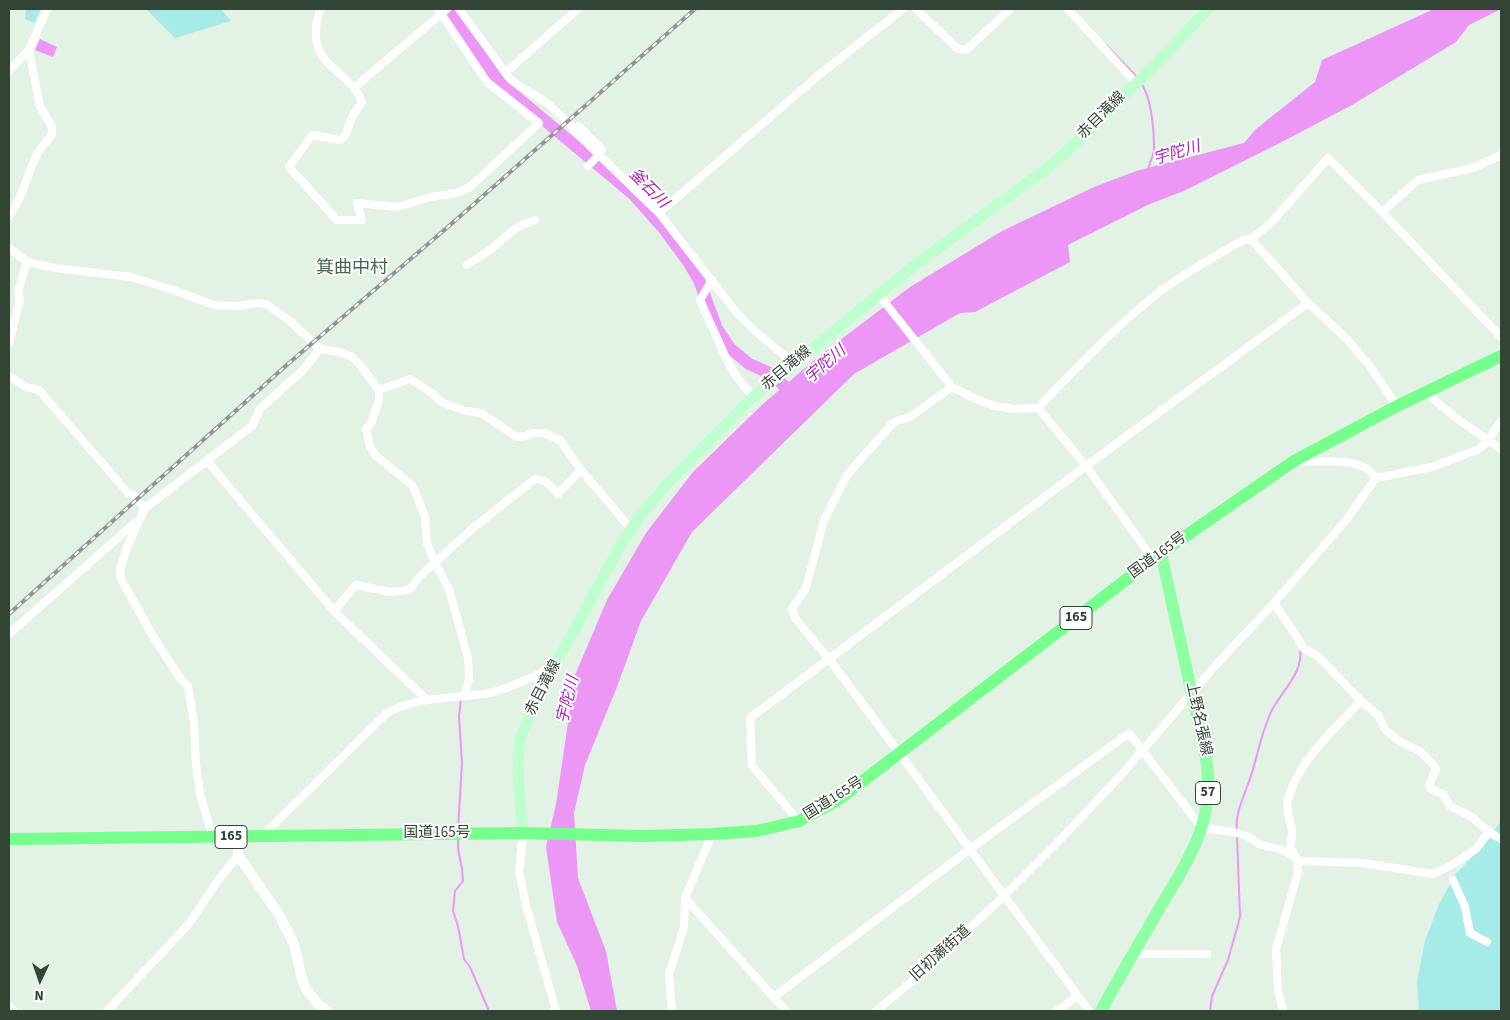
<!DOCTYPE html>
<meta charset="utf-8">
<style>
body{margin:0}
#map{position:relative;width:1510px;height:1020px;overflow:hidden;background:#e2f3e5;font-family:"Source Sans 3",sans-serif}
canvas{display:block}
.frame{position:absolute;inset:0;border:10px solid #324434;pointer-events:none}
.north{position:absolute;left:15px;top:955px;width:50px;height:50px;-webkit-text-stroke:4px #fff;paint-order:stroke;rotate:183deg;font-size:14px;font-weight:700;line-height:20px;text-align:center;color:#324434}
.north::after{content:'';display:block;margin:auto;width:18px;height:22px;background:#324434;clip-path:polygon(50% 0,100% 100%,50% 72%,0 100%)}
</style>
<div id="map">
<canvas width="1510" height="1020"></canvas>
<div class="frame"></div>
<div class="north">N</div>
</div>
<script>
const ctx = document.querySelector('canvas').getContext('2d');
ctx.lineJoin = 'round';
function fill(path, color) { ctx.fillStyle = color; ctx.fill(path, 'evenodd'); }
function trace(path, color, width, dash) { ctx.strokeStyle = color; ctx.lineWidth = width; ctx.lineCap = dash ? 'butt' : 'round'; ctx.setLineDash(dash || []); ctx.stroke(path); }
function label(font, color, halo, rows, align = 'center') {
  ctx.font = font + ' "Source Sans 3","Noto Sans JP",sans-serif'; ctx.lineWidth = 4; ctx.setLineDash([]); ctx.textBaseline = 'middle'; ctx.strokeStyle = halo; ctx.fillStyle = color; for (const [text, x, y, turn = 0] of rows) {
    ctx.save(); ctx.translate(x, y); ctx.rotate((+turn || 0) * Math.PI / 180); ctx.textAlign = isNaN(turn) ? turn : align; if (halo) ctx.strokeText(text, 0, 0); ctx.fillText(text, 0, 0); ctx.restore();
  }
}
const green = new Path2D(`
 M26,9H41L34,23L25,19Z
 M146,9H221L231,21L175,38Z
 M1501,821V1011H1419L1417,981L1425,941L1439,904L1456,874L1487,841Z`);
const water = new Path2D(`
 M1434,9H1501L1469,25L1456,42L1352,105L1278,144L1184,191L1150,204L1068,245L1070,262L975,312L960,313L854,374L692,532L641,621L617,687L585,765L574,813L578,878L606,951L617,1011H591L577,966L557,922L546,847L556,804L575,675L607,600L646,533L693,472L763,404L818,357L910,287L1002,231L1094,187L1136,171L1244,143L1256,129L1315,82L1322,60Z
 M40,39L57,47L53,57L35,50Z`);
const stream = new Path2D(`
 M1106,45L1136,76
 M1142,84C1152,102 1154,129 1154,150C1153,156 1150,163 1148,169
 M458,829L462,763L459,716L461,699
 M1237,831C1235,815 1242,801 1247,787C1257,762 1260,734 1272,710C1282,691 1304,672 1300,649
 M458,839V849L462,869L463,881L455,891L453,911L458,926L464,959L470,967L489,1011
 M1210,1011L1212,996L1228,960L1240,917L1237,835`);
const river = new Path2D(`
 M448,9L500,83L634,195L664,229L689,263L699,280L717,329L730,348L749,364L772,374L795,397`);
const minor = new Path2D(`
 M321,9C317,17 316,23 316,32C314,67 351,72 362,102L352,117L345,136L340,140L312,135L289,167L337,220H362L357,203L397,207L431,197L457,193L470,187L539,123L487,82L438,9
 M459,9L510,79C523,90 537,95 549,105C567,120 582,139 599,155L588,166
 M916,9L958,49L966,50L1010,9
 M1068,9L1136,83
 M9,71L29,50L47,9
 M506,72L578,9
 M355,87L447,9
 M579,126L602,150L599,155L659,213L736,312L754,330L793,363
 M1382,212L1418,180L1473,168L1501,155
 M659,213L820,74L903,9
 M9,216C22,199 26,179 34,161C38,150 46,143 52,134V127L40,106L29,50
 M1251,239L1308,303L1346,338L1372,369L1397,406
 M9,248L27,262L55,268L131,277L170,289L214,305L239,306L257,303L266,304L290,321L320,349L340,352L352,357L360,365L379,390V400L372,421L366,429L370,446L376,456L412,485L425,516L427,543L435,563L449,589L468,658L469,679L464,695
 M467,265L490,250L519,226L535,220
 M712,280L700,300L726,358L736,376L753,397
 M879,295L952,387L980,401L995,406L1014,409L1038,408C1075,369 1111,331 1153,297C1181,275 1212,258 1243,240L1251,239L1271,223L1328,158L1382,212L1501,337
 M9,344L20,299L18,292L27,262
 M9,376L26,387L39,390L128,493L132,494L145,508
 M952,387L910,417L897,421L892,424L847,475L824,520L806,588L792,609L795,618L829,659L900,754L1089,1011
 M379,390L410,379L432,393L443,403L466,411L481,413L517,437L527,436L532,433H544L560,440L581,470L631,529
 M1426,393L1459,420L1501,449
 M1038,408L1086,466L1153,559
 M207,461L334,611L427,700
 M1298,461C1319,463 1349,457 1367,469C1370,471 1373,475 1376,478
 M1274,603L1297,637L1303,648L1318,656L1361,701L1378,715L1385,729L1399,741L1421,752L1432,763L1436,769L1429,786L1432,789L1443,794L1450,806L1472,817L1489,832L1501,839
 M334,611L356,585L390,592L409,590L422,574L473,528L535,479C545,478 551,487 558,494L581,470
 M9,634L137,521
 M799,821L752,766L750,718L1086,466L1308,303
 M523,833L519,871L526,905L556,1011
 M262,836L387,713C420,695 455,699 490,693C511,688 532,677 552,668
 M213,838L200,794L196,764L194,723L188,686L180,678L153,636L121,579L120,570L128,545L145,508L252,426L260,409L304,369L320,349
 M1453,880L1465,907L1470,933L1487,942
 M685,898L786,1011
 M1134,954H1207
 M774,997L970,849L1129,733L1202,828L1234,832L1249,837L1259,844L1282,850L1301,861L1363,863L1433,874L1452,865L1476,849L1489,832
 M9,1006L14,1011
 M107,1011L188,925L217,882L238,855
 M672,1011L669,974L684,927L685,898L712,834
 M876,1011L917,977L1005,895L1058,842L1122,774L1214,667L1274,603L1347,519L1376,478L1432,467L1479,449L1488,441L1501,421
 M1057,1011L1077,996
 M1283,1011L1278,991L1276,949L1298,872L1297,859L1290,847C1291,842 1292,837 1292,832C1291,820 1285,811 1288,799C1299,760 1334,729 1361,701`);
const tertiary = new Path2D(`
 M238,837V855L278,913L294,944L302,979L306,989L318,1004L327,1011`);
const secondary = new Path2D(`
 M523,833L519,789L518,762L520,739L528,719L552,668L566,645L620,546L640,516L666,485L753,397L915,265L1049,167L1074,145L1165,55L1208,9`);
const primary = new Path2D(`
 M1101,1011C1119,977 1139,944 1158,911C1188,860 1217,820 1206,758L1161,553`);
const trunk = new Path2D(`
 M9,839L523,833L643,836L712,834L757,831L799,821L838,800L1161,553L1294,461L1397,406L1501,356`);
const rail = new Path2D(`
 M9,614L289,363L449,226L695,9`);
const shields = [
 [1076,618,32],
 [1208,793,25],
 [231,837,32]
];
const shieldNames = [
 ["165",1076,618],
 ["57",1208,793],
 ["165",231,837]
];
const streetNames = [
 ["赤目滝線",1102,116,-45],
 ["赤目滝線",787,369,-40],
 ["国道165号",1158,556,-36],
 ["赤目滝線",544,688,-63],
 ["上野名張線",1198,719,78],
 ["国道165号",834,799,-32],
 ["国道165号",437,834],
 ["旧初瀬街道",941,954,-42]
];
const waterNames = [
 ["宇陀川",1177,154,-17],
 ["釜石川",648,189,45],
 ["宇陀川",826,365,-41],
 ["宇陀川",569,700,-76]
];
const quarterNames = [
 ["箕曲中村",352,269]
];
fill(green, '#a6ebe7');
fill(water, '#ec97f6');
trace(stream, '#ec97f6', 2);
trace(river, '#ec97f6', 12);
trace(minor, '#fff', 8);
trace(tertiary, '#fff', 10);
trace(secondary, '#bfffcf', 11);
trace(primary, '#8effa5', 12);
trace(trunk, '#77ff8e', 12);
trace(rail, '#939393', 4);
trace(rail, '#fff', 2, [5.5]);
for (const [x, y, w] of shields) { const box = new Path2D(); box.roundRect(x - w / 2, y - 11.5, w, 23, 4); ctx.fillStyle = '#fff'; ctx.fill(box); trace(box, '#324434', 1); }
label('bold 14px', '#324434', null, shieldNames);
label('15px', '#324434', '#fff', streetNames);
label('italic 16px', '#aa23b8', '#fff', waterNames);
label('18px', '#48684b', '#fff', quarterNames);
</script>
